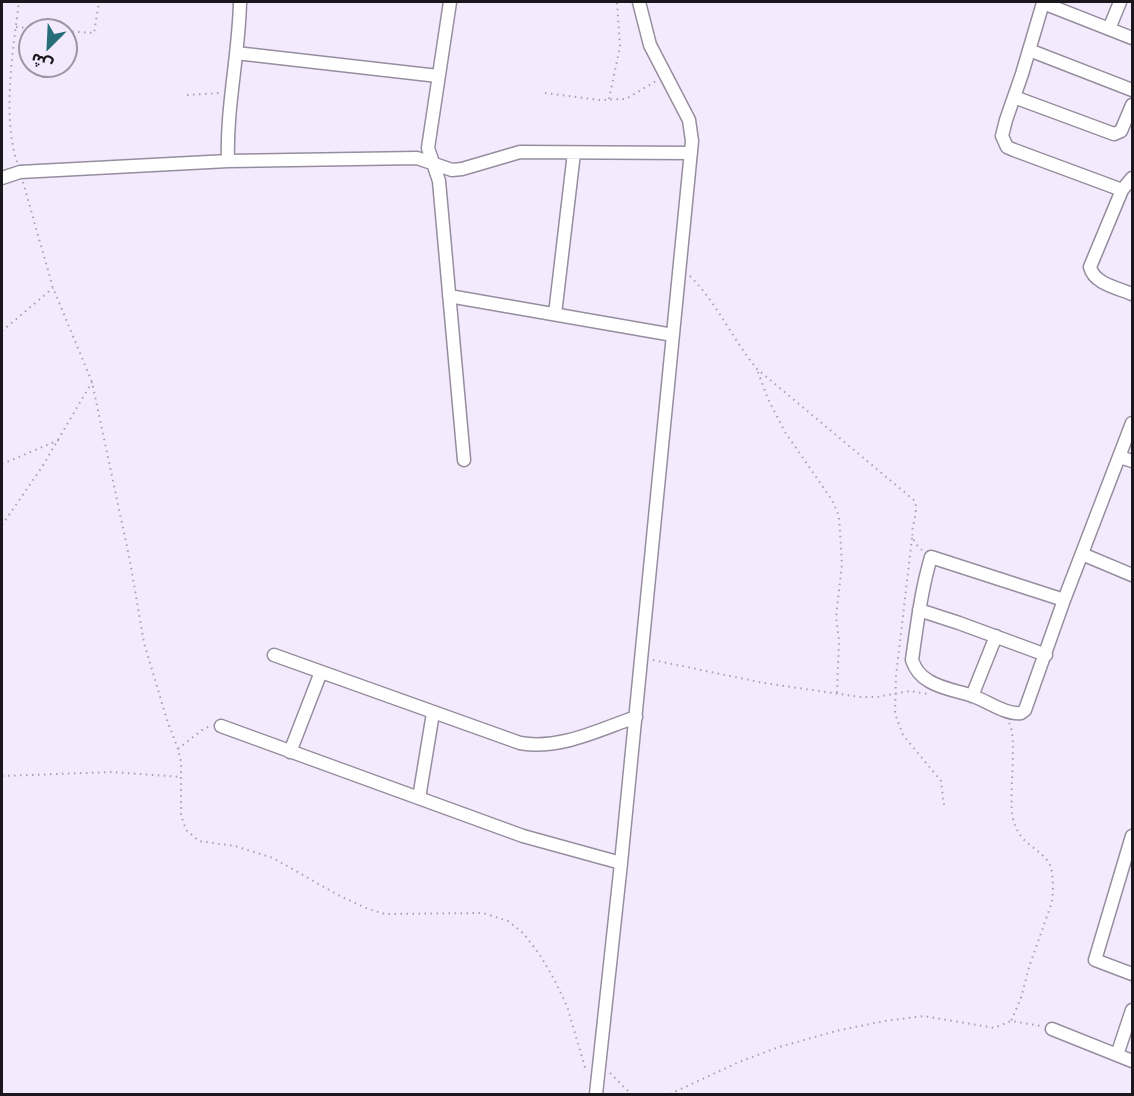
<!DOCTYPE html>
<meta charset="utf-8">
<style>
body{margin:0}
#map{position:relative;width:1134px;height:1096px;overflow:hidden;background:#f3ebfd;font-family:Commissioner,"Noto Sans Arabic",sans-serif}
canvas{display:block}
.frame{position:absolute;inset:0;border:3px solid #1a171d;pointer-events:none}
.north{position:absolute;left:18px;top:18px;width:60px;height:60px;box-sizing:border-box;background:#f3ebfd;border:2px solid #9c96a3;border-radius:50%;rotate:204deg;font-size:16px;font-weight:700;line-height:24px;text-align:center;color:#1a171d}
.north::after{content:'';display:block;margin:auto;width:21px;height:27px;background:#276e7b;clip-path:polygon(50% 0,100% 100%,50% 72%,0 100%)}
</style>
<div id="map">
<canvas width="1134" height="1096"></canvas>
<div class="frame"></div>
<div class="north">ش</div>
</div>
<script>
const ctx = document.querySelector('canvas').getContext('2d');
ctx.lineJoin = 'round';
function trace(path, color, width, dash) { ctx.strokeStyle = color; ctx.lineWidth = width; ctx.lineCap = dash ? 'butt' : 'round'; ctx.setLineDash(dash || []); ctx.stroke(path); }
const path = new Path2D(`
 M554,2H591
 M16,27L57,30
 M66,31L94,33L99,2
 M545,93L599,100L626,99L656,81
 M187,95L219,93
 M609,99L620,47L617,2
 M17,162C2,117 13,49 19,2
 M23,182L53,288L92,382L130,561L144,643L167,720L178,749L181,762V815L186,830L199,841L235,846L273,858L338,895L368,909L385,914L483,913L508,921L523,933L540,955L554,979L567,1006L586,1071
 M690,276C717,303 733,340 757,369L915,501C920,521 902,534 922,550
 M2,331L53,288
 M758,372L768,399L785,432L832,500L839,516L842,564L836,617L839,640L837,693
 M2,464L59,440
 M2,525L42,467L92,382
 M912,538L896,676L895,714L903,735L941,781L944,805
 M653,660L764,683L860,697H877L910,691L928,694
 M1009,723C1018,736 1008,797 1013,819C1020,847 1041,847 1050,865C1054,876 1053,890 1052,902L1029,967L1021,998L1011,1021
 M178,749L202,730L210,726
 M2,776L112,772L181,777
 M610,1073L631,1094
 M670,1094L739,1062L779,1047L840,1030L885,1021L924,1016L994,1028L1011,1021L1041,1026`);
const minor = new Path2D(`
 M450,2L428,148L439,181L464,460
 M1109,29L1120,2
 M1029,50L1132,90
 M236,53L438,76
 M1014,97L1114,134L1121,131L1132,105
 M228,161C226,108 239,55 240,2
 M2,178L20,172L228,161L417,158L452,170L462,169L520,152L691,153
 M1132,178L1122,190L1090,267C1094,284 1118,288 1132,294
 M1122,190L1014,150L1007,147L1002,136L1006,120L1022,74L1043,3L1132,38
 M449,296L673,335
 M555,314L574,153
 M1120,457L1132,461
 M1082,554L1132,575
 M1064,600L931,557C921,591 917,625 912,660C915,669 920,676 929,681C942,689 958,691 973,696C987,701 1006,715 1021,713L1025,710L1064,600L1132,423
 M919,610L959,623L1046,655
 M274,655L520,743C560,750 598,730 636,717
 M972,696L996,636
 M221,726L523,836L621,863
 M290,752L321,672
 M419,798L433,713
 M1132,836L1095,960L1132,974
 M1052,1029L1132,1061
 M1117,1055L1132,1010
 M596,1094L621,863L692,141L689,120L650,45L639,2`);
trace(minor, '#968e9f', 15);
trace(path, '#a7a1af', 2, [1.5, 4.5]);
trace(minor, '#fff', 12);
</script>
